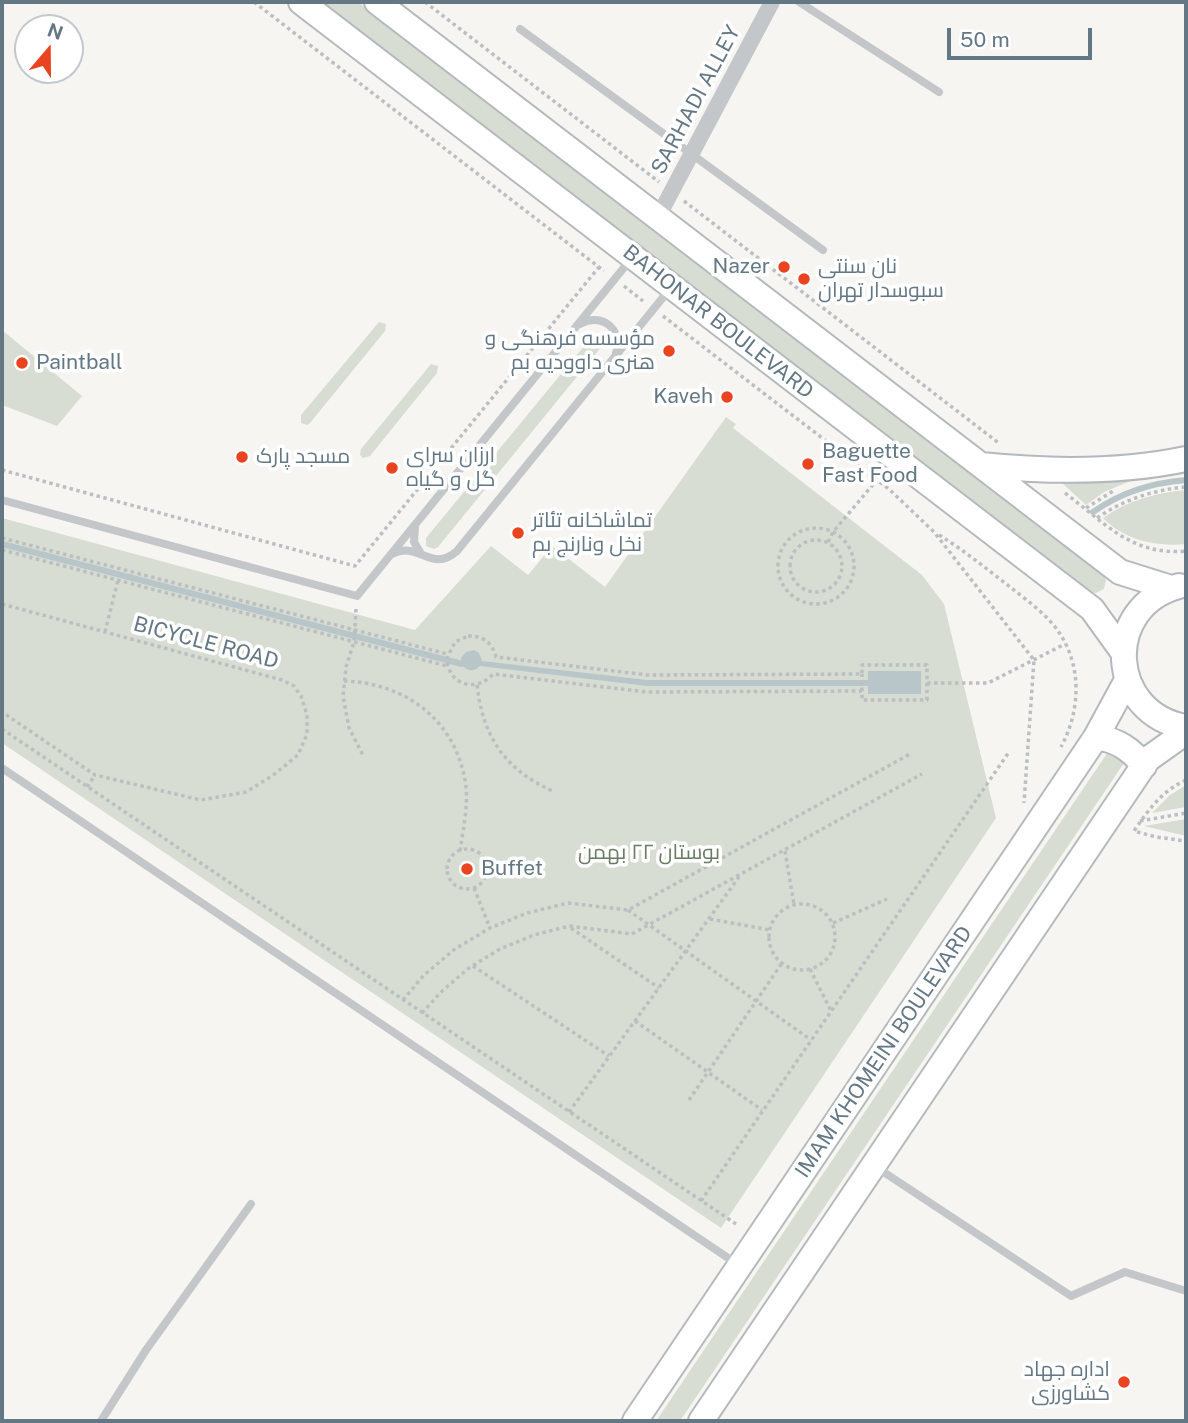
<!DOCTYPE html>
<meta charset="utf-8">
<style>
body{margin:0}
#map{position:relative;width:1188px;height:1423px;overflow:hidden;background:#f6f5f2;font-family:"Public Sans",sans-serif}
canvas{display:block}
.frame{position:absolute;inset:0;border:4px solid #637784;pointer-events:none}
.north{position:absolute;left:14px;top:14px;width:70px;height:70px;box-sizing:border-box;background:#fff;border:2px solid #c1c9ce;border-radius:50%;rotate:20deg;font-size:19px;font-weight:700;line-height:28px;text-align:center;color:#637784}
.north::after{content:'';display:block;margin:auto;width:24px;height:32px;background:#e9431f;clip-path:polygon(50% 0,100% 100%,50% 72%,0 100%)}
.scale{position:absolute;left:947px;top:28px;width:145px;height:32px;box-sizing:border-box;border:4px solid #637784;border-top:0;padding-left:9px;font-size:21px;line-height:24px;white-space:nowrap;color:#637784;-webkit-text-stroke:5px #fff;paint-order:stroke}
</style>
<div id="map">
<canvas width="1188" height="1423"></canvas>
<div class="frame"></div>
<div class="north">N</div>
<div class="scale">50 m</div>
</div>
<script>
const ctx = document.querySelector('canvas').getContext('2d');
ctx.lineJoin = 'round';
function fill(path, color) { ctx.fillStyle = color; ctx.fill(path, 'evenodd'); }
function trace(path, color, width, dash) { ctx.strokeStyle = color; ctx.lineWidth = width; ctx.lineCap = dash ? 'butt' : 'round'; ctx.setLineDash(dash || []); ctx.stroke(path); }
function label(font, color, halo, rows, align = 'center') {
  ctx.font = font + ' "Public Sans",Cairo,sans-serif'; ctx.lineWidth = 7; ctx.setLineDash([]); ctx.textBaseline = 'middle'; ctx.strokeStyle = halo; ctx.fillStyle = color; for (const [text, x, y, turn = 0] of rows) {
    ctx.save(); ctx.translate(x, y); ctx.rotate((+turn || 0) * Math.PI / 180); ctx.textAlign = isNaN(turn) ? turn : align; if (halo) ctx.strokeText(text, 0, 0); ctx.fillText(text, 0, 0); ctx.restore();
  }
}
const green = new Path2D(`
 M320,2H358L1102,573L1106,580L1104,589L1096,593L1088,591Z
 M379,322L386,324L385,331L310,423L307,425L301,423V415Z
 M2,330L82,396L57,426L2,405Z
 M594,334L602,338V346L438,547L434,549L426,546V538Z
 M431,364L438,366L437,373L370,456L363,458L360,455L361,449Z
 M726,417L736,424L733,428L922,575L944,604L996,818L721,1228L2,743V518L415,630L491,546L528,575L552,546L605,587Z
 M1135,479L1104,492L1086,505L1061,482Z
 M1186,490V544C1157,547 1124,540 1103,518C1128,500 1156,493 1186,490Z
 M1110,749L1126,760L680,1421H656Z
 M1186,785V807L1152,813L1170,795Z
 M1186,819V836L1144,826Z`);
const water = new Path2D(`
 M474,650L479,653L482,661L647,680H868V671H921V694H868V686H647L480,666C472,674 461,670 461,658L466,652Z`);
const stream = new Path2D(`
 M1093,512C1122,492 1151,483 1186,480
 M2,544L462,664`);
const path = new Path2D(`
 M254,2L604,271
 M425,2L659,182
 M684,201L1000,444
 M624,286L643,301
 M663,316L890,490L934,532L1034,660L1024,803
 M2,470L355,566L599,267
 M1065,493C1105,523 1132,556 1186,551
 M1086,508L1113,491
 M1097,518C1125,499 1153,490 1186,487
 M778 566a38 38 0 1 1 76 0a38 38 0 1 1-76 0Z
 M939,535C962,549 983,566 1005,583C1020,595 1037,607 1050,621C1082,656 1083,706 1061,747
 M2,538L447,654
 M790 566a26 26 0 1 1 52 0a26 26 0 1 1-52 0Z
 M828,542L833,532L876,481
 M2,550L447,666
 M2,604L282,680L294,686L301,696L307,715V734L298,755L272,776L246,792L201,800L95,775L2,712
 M356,609L354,642L346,667L343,696L349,728L364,757
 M105,632L118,580
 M468,636C483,636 492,642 496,657L648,675L862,674V665H927V700H862V691L647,692L493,674C476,694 447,684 447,658L455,642Z
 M344,681C407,683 458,722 466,787C468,808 463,830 460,851
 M927,683H988L1065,644
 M477,685C483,738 506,771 555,792
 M862,691V674
 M2,729L736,1224
 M1186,780C1162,791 1149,809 1134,831L1156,837L1186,841
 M87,787L95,775
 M1140,821L1186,813
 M447 869a20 20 0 1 1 40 0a20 20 0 1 1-40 0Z
 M785,851L794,904
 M474,888L490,928
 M769 937a33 33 0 1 1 66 0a33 33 0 1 1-66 0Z
 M628,910L811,1040
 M710,919L770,930
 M833,923L887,899
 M571,928L659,988
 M473,966L609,1056
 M810,969L831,1011
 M403,1000L424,975L455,949L490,928L527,913L568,903L628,910L910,754
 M422,1013L441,992L469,968L500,949L534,935L569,926L632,934L922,774
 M635,1021L762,1110
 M689,1100L782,963
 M569,1112L739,877
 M701,1201L1009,752`);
const service = new Path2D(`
 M799,2L939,92
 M520,29L823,250
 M580,324C602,312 623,329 616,353
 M2,500L357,596L631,259
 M415,526L414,542L420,552
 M392,554C419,540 431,574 457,551L669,290
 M2,768L737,1264
 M876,1167L1071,1296L1125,1272L1186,1291
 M101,1421L146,1350L251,1204`);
const minor = new Path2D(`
 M658,217L772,2`);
const primary = new Path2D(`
 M301,2L1092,609L1123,652
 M377,2L1120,572L1171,588
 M981,465C1049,472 1119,473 1186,459
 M1179,586C1101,607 1108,714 1186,727
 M1096,737C1117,740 1131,749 1144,766
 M635,1421L1096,737L1127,680
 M701,1421L1148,759L1186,732`);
const markers = [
 [784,267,7,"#e9431f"],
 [804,279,7,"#e9431f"],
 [669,351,7,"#e9431f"],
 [22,363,7,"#e9431f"],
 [727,397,7,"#e9431f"],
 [242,457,7,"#e9431f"],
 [808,464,7,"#e9431f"],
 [392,468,7,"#e9431f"],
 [518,533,7,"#e9431f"],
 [467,869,7,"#e9431f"],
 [1124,1382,7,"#e9431f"]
];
const streetNames = [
 ["SARHADI ALLEY",696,100,-62],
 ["BAHONAR BOULEVARD",718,322,38],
 ["BICYCLE ROAD",206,643,15],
 ["IMAM KHOMEINI BOULEVARD",884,1052,-56]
];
const poiNames = [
 ["Nazer",770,267,"right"],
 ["نان سنتی",818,267],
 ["سبوسدار تهران",818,291],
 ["مؤسسه فرهنگی و",655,339,"right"],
 ["هنری داوودیه بم",655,363,"right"],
 ["Paintball",36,363],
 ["Kaveh",713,397,"right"],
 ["Baguette",822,452],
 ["Fast Food",822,476],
 ["ارزان سرای",406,456],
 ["گل و گیاه",406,480],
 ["مسجد پارک",256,457],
 ["تماشاخانه تئاتر",532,521],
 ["نخل ونارنج بم",532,545],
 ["Buffet",481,869],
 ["اداره جهاد",1110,1370,"right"],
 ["کشاورزی",1110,1394,"right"]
];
const parkNames = [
 ["بوستان ۲۲ بهمن",649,853]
];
fill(green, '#d7ddd3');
fill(water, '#b8c6c9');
trace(stream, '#b8c6c9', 6);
trace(primary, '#b4b9bc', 28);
trace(path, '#bcbfc1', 3.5, [3.5, 3.5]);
trace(service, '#c3c7ca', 8);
trace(minor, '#c3c7ca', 16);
trace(primary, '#fff', 24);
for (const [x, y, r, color] of markers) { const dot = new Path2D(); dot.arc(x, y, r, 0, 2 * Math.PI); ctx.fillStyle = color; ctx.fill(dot); trace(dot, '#fff', 2.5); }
label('21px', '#637784', '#fff', streetNames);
label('21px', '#637784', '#fff', poiNames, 'left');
label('21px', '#697b63', '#fff', parkNames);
</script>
